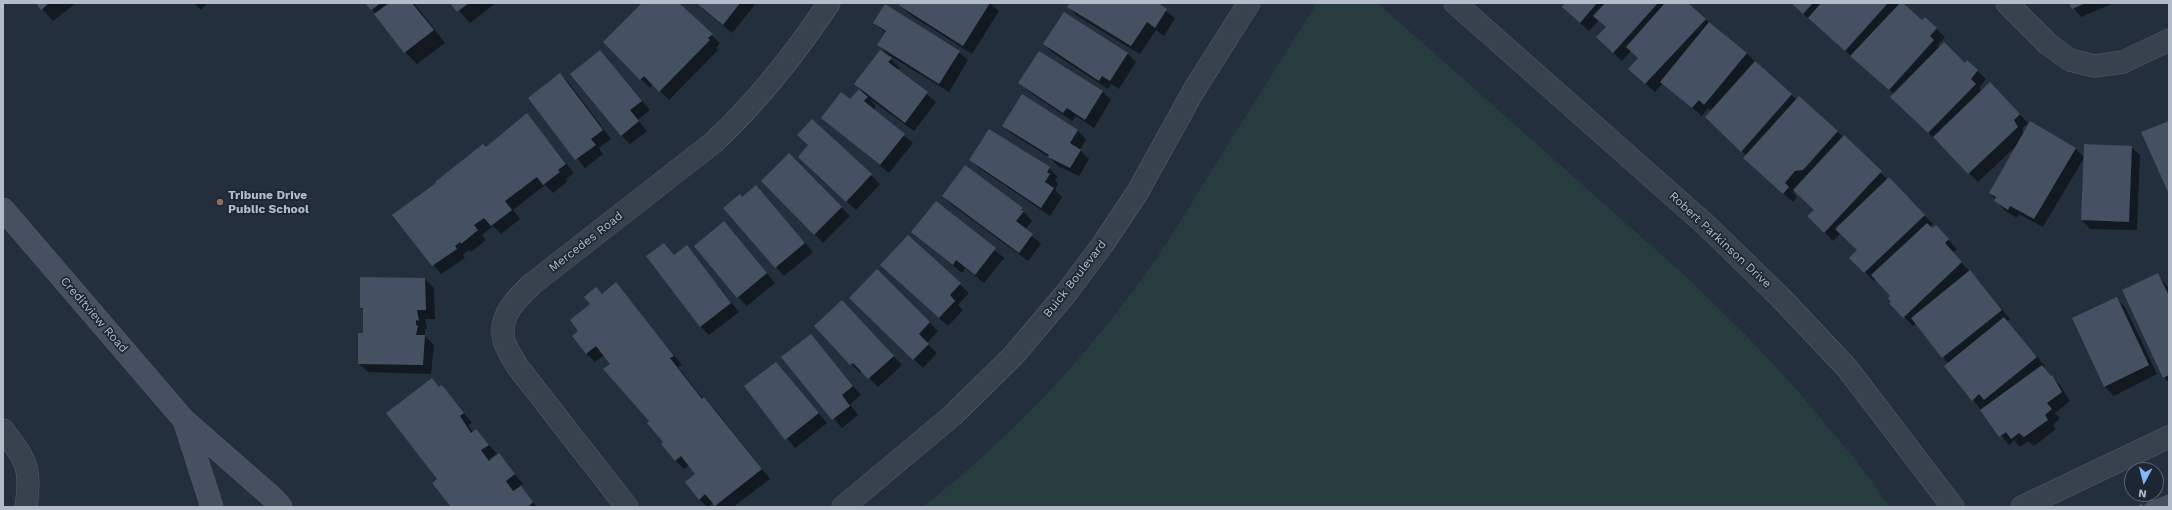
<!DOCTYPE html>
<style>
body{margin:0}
#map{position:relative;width:2172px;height:510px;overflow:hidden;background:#242f3e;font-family:"Work Sans",sans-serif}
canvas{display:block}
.frame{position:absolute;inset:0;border:4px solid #b4bcc9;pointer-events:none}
.north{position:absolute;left:2124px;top:462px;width:40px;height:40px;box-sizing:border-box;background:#1d2633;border:1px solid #59626f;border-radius:50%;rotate:187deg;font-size:11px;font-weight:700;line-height:16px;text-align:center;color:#b4bcc9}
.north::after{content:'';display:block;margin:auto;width:14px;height:18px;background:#8ab4f8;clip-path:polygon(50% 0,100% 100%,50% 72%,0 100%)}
</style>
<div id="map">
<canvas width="2172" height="510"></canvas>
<div class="frame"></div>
<div class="north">N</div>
</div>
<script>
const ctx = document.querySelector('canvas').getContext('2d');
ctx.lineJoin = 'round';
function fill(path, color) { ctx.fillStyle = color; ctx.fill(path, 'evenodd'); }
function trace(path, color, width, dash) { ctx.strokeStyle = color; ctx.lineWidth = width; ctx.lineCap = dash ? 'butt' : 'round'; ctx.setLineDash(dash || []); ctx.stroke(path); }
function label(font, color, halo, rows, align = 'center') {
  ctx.font = font + ' "Work Sans",sans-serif'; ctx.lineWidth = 3.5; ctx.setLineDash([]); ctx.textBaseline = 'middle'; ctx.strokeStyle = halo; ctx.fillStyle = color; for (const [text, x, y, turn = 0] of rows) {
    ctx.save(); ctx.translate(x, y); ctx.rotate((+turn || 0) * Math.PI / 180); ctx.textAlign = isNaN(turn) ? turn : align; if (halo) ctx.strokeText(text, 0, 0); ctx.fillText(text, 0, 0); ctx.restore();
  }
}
const green = new Path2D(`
 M1317,3H1377L1406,28L1692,282L1748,337L1796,389L1855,459L1890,507H923C1004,443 1077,368 1138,284C1165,248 1188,209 1212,170C1247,114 1282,59 1317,3Z`);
const shadow = new Path2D(`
 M37,3H76L53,21Z
 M194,3H208L201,10Z
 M367,3H414L445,43L417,64L405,52Z
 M452,3H496L470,23Z
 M644,3H678L720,43L716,48L718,50L669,100L653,84L650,88L604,42Z
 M695,3H753L755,5L732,33Z
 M902,3H990L999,11L972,54L909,14L900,5Z
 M1071,3H1156L1175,18L1164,36L1156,30L1140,54L1077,16L1069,7Z
 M1567,3H1686L1746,53L1797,100L1844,137L1933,224L1929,227L1944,235L1957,249L1952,253L1979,281L2010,319L2007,321L2045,366L2043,368L2060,385L2070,401L2055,413L2060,418L2053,425L2056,429L2034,446L2028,441L2020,447L2014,440L2009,445L1973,400L1948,363L1916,323L1913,326L1891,303V296L1876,279L1874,281L1851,258L1858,250L1841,233L1833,241L1809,216L1815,210L1794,190L1793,192L1797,197L1793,202L1753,167L1747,156L1706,117L1712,111L1708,108L1702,116L1663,83L1655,92L1638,77L1639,58L1631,51L1622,61L1606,46L1607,27L1599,20L1589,31L1572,16Z
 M1791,3H1904L1903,4L1923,21L1925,18L1945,37L1938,45L1940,47L1965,64L1967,61L1986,79L1979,88L1982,91L1990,83L2028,123L2022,129L2024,133L2076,149L2084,157L2131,147L2140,155L2137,230L2090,229L2082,220L2084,158L2043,227L2019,214L2017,218L2004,210L1990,193L2016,146L1978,182L1892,97L1894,94Z
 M2070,3H2114L2081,17Z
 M874,23L959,52L968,60L949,92L887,54L879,45L886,33Z
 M1044,44L1127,53L1136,62L1119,89L1111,84L1108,89L1053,53Z
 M600,51L650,110L638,120L647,131L630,144L621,135Z
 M891,59L900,68L897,70L936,102L914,131L867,97L876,106L873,110L913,143L889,173L822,118L851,100L860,89L855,84Z
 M560,74L569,83L611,139L599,148L603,154L585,168L530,98Z
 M1020,82L1103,92L1111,100L1094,128L1076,116L1072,121L1028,91Z
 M527,114L574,173L566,179L568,181L553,193L545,185L513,210L520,219L501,234L493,226L482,235L486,240L471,252L469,250L463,255L465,258L441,274L393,215L486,148Z
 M1003,126L1077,130L1086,139L1080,150L1089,159L1079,176L1058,166L1049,157L1012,134Z
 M809,146L871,175L880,184L856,210L808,166Z
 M789,155L850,216L823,243L762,181Z
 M971,160L1049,168L1058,177L1055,180L1058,184L1055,190L1062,197L1050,216L979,168Z
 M756,186L813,252L784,276L725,208L742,198Z
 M943,196L1022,209L1032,221L1025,230L1041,244L1028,261L952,205Z
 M937,202L1004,258L984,283L965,268L962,273L912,232Z
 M732,231L775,283L747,306L738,297Z
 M908,236L969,293L958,305L963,310L948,326L890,274Z
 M664,244L675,256L687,247L739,312L709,335L700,326Z
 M877,271L938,331L927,343L937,353L923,368L859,307Z
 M2158,275L2169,288V383L2164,377Z
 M361,278L425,279L434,288L435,319H425L427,329H425V336L434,345L431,374L368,372L359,364L364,334V311L361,308Z
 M616,284L682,365L678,367L703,399L704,398L713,407L770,479L733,507H717L714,503L707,507L699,499L696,474L689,465L684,469L675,460L611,364L604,355L595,362L586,353L580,331L603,295Z
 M2116,298L2125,307L2157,374L2114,396L2105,387L2073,319Z
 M851,310L902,365L878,387L862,371L860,373L815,326Z
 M811,335L861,395L850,404L858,415L842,428L782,358Z
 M776,363L827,423L795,448L746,387Z
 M442,386L472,423L468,425L473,433L476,430L497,454L489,459L491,461L499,455L523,484L519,486L537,507H452L439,480L440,388Z`);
const building = new Path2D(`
 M36,3H49L41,10Z
 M365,3H381L371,10Z
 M389,3H412L434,30L404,53L374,14Z
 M450,3H469L457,12Z
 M642,3H679L713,34L708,38L710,40L659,92L644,76L640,80L603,42Z
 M696,3H740L723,25Z
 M900,3H990L963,46L909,12L899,5Z
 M1070,3H1158L1167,9L1155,28L1147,22L1131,46L1067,7Z
 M1565,3H1597L1580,23L1562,7Z
 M1605,3H1658L1613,53L1596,37L1606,27L1593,16Z
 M1665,3H1688L1706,19L1645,84L1628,69L1638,58L1626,47Z
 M1791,3H1813L1803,14Z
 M1821,3H1888L1845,51L1808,18Z
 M1900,3H1903L1922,20L1925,17L1937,28L1930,36L1934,40L1889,90L1850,56Z
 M2069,3H2086L2072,9Z
 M885,4L960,51L939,84L877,45L886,31L873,23Z
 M1064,12L1128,53L1110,81L1102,76L1099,81L1043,44Z
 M1709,22L1747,53L1704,105L1699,100L1692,108L1660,82Z
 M1944,42L1965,63L1967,60L1978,70L1971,79L1976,84L1928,133L1890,97Z
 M600,50L642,101L630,110L639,121L621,136L570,74Z
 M880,50L892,58L888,62L928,92L905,123L854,84Z
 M1039,51L1103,91L1085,120L1067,108L1063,113L1018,83Z
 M1755,61L1792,94L1741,152L1705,117Z
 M560,73L603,130L591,139L596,145L575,160L528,98Z
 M1990,82L2020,114L2014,120L2018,127L1968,174L1933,137Z
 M859,89L868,97L864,101L905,134L880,165L821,118L841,92L850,99Z
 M1022,94L1078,130L1070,143L1081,150L1070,168L1048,157L1049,155L1002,126Z
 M1799,96L1838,131L1803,170L1795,171L1785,183L1789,187L1783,194L1743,158Z
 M527,113L566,164L558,170L560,172L543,185L537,177L505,201L512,210L491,226L484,218L474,225L478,230L461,244L460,242L455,246L457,249L432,266L392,215L436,183L435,182L483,144L486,147Z
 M812,119L872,174L846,202L798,157L808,145L797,135Z
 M2030,121L2076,148L2034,219L2010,206L2008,210L1994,201L1996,197L1989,193Z
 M2169,121V194L2141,132Z
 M989,129L1050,167L1047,172L1050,174L1045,182L1054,188L1041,208L969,160Z
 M1844,135L1882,171L1824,233L1807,216L1814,210L1793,190Z
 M2084,144L2132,146L2129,222L2081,220Z
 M789,153L842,207L814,235L761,181Z
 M965,165L1023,208L1021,210L1024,211L1016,221L1033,234L1019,253L942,196Z
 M1889,177L1925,215L1864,273L1849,258L1857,250L1835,229Z
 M756,185L805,243L775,268L723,208L740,194L742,197Z
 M936,201L996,248L975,275L956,260L953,265L911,232Z
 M724,221L767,273L737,298L694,246Z
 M1927,223L1932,228L1936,225L1949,239L1945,243L1962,262L1903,318L1889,303L1891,302L1888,298L1890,296L1871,275Z
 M908,235L961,283L950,295L955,301L939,318L880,265Z
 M664,243L674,255L687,245L731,303L700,327L646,256Z
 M877,269L930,322L919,334L929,344L913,360L849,298Z
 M1970,270L2002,310L1942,358L1911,318Z
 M2158,273L2169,296V375L2163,378L2122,290Z
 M360,277L425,278L426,310H417L419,321L416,320V325L418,326L416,335H425L423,365L358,364V333H363V308H360Z
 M616,282L674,356L670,358L702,399L704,397L762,469L715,506L705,494L699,500L685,482L695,474L681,456L675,461L661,444L663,442L647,423L649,421L603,369L610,364L596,346L586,354L572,336L578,331L570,320L590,304L584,297L596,287L602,294Z
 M2117,297L2149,365L2104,387L2072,318Z
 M842,300L894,356L868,379L853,363L850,365L814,326Z
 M2004,317L2037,357L1984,400L1979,394L1972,401L1944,366Z
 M811,334L853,386L842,395L850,406L832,420L781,357Z
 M776,362L819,413L785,440L744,386Z
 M2042,365L2051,376L2052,375L2062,392L2047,403L2052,409L2045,415L2048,420L2024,437L2019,433L2011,439L2006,432L1999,437L1980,410Z
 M432,378L439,387L442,385L464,413L460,416L471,433L476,429L489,445L481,450L489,461L499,453L515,474L506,481L513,491L521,486L533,502L528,507H451L432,483L437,479L386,413Z
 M2169,494V507H2135L2142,504L2143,506L2153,498L2154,500Z`);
const minor = new Path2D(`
 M2007,3L2048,44L2070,60L2094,66L2123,62L2169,40
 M3,430C26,460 32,468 26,507
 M627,507L517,366C513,358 506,349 504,340C498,316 517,298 532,284L714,142C759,100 795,54 829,3
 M2022,507L2169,437`);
const tertiary = new Path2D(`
 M1455,3L1706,225L1781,298L1847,368L1953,507
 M843,507L953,415L1014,355L1068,291L1103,244L1137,193L1194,90L1249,3`);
const secondary = new Path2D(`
 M3,209L184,420L273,498L281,507
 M184,420L212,507`);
const markers = [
 [220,202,4,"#8d6e63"]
];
const poiNames = [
 ["Tribune Drive",228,195],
 ["Public School",228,209]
];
const streetNames = [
 ["Robert Parkinson Drive",1720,240,43],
 ["Mercedes Road",586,242,-38],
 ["Buick Boulevard",1075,279,-52],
 ["Creditview Road",94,315,49]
];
fill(green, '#263c3f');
fill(shadow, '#0007');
fill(building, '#455162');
trace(minor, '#565f6c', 23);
trace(tertiary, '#565f6c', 23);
trace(secondary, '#565f6c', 23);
trace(minor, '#38414e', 22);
trace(tertiary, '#38414e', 22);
trace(secondary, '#465061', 22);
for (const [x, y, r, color] of markers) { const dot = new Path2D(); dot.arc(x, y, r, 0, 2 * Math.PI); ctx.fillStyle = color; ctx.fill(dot); trace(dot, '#1d2633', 1.5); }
label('bold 12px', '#b4bcc9', '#1d2633', poiNames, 'left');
label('12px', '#b4bcc9', '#1d2633', streetNames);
</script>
